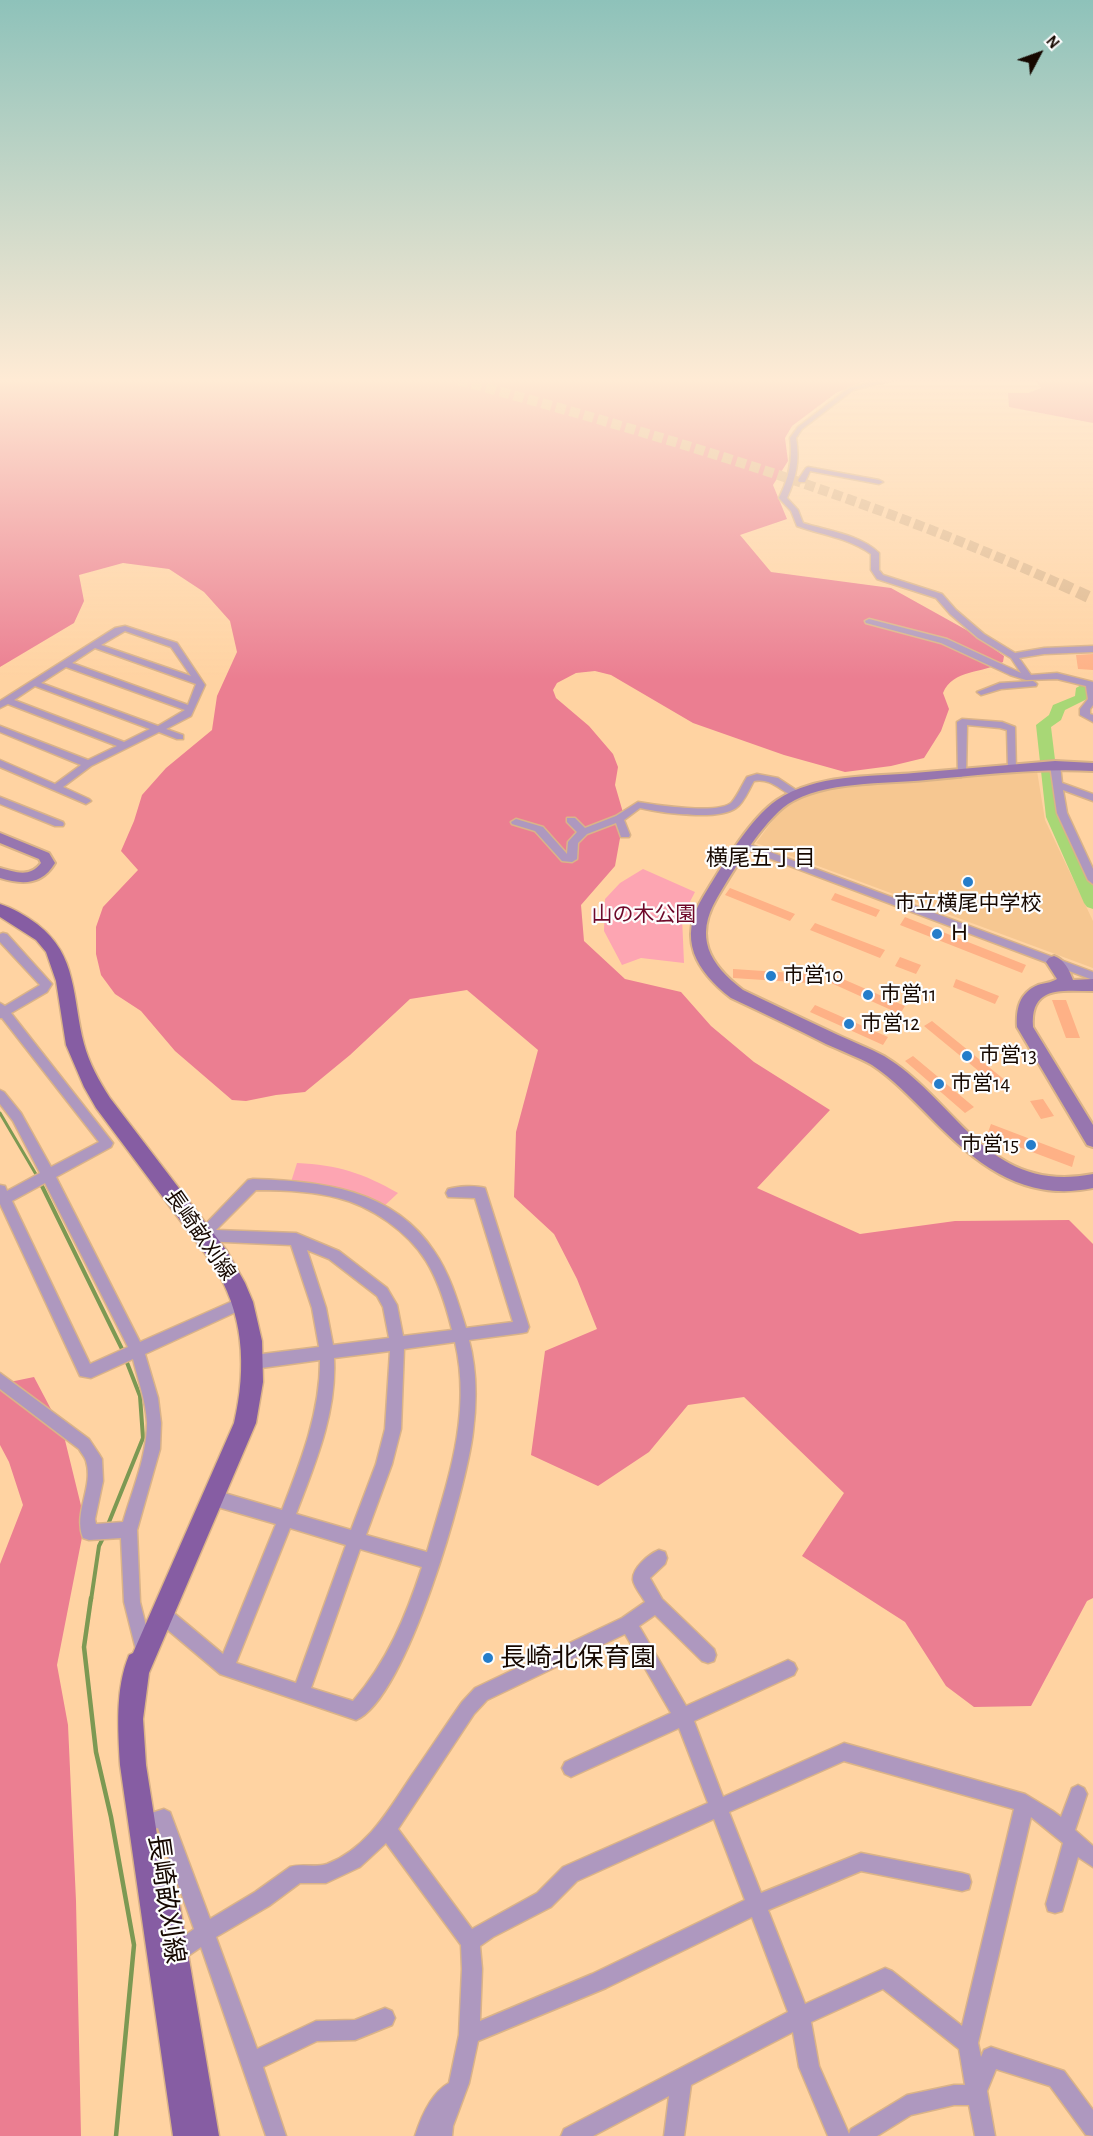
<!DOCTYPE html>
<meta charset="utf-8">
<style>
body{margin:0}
#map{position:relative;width:1093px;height:2136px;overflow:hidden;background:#ffd3a2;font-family:"Alegreya Sans",sans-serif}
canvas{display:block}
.north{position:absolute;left:1009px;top:24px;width:60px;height:60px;-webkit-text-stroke:4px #fdfdfd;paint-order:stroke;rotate:49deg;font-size:16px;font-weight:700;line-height:24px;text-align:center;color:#160800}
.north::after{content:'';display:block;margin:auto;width:21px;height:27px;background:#160800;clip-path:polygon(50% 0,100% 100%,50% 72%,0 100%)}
</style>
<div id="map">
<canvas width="1093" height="2136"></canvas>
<div class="north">N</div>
</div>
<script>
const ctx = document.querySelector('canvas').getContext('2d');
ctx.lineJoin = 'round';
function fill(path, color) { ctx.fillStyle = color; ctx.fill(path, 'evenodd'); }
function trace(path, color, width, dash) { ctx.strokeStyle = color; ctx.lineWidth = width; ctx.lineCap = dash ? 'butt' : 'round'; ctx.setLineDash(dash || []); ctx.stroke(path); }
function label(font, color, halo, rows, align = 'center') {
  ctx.font = font + ' "Alegreya Sans","Noto Sans JP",sans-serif'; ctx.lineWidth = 4.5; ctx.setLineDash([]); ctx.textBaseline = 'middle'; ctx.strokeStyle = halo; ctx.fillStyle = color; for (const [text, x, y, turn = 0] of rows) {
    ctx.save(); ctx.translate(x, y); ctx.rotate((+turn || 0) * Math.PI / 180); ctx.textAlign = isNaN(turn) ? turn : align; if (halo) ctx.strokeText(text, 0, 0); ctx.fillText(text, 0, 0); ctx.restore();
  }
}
const built = new Path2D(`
 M1037,771L1045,820L1093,921V968L756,843L779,812L803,796L837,787Z`);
const green = new Path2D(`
 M643,869L695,892L682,917L684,963L641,958L622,965L604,931L605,899L620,883Z
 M297,1163C338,1165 363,1173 398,1193L381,1209L291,1182Z`);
const forest = new Path2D(`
 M0,380H872L862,382L836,393L792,426L785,438L788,461L773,485L787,519L740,535L771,572L891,588L970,632L1004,656L1003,662C982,674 953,669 943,693L949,709L941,731L924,758L891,766L845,772L784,755L693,723L611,675L595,671L576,673L557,683L553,690L556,698L589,726L613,754L618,767L615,785L624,816L615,866L581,905L584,941L625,979L681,992L711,1026L754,1062L830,1110L757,1188L860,1234L955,1221L1069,1220L1093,1244V1598L1087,1601L1031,1706L974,1707L946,1686L905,1622L802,1556L844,1493L744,1397L688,1405L649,1452L598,1486L531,1455L545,1351L597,1329L577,1279L554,1234L514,1197L516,1132L538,1050L467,990L410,999L350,1055L305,1092L276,1095L246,1101L232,1100L175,1051L141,1011L115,994L101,975L96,954V927L103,907L138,870L121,851L134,821L142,795L166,768L212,730L217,696L237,652L230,621L204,592L169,569L123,563L79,575L84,601L74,623L0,667Z
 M1035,380H1093V423L1009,407L1008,393H1028L1041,388Z
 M34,1377L63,1432L85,1522L57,1665L68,1725L76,1901L81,2136H0V1564L23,1505L9,1462L0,1445V1384Z`);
const streamFar2 = new Path2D(`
 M0,1113L37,1176`);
const streamFar1 = new Path2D(`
 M40,1182L123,1351
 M107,1527L143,1438L140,1396L126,1360
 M91,1600L99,1546L104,1536`);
const stream = new Path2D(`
 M91,1598L84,1647L96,1752L111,1817L134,1945L116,2136`);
const river = new Path2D(`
 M1083,684L1090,688L1089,698L1065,710L1061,720L1051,727L1062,817L1093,884V909L1087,907L1084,903L1046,817L1036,725L1049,715L1053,705L1075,696L1076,688Z`);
const building = new Path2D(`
 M1093,654V670L1078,669L1076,655Z
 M730,888L795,914L790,921L725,895Z
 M835,893L880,910L876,917L831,900Z
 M905,917L973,944L1026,965L1022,973L900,925Z
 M815,923L885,950L880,958L810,930Z
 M900,957L921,965L916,974L895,966Z
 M733,969L809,974V983L733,978Z
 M836,976L905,1006L900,1014L831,983Z
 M956,979L999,996L995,1004L953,987Z
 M1052,1000H1066L1080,1038H1066Z
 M815,1005L888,1037L883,1045L810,1012Z
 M932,1021L1011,1085L1003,1091L924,1026Z
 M913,1056L974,1107L965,1113L905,1061Z
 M1043,1099L1054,1116L1041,1119L1030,1101Z
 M991,1124L1075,1156L1072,1167L987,1135Z`);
const secondaryTunnelFar1 = new Path2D(`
 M458,380C664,436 869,497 1064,586`);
const secondaryTunnel = new Path2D(`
 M1061,584L1093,599`);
const street = new Path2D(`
 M882,380H894L853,390L802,429L796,438C800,460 796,478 787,498L798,510L803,523C828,531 859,534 879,553V570L883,575L942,594L956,610L984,634L1015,653L1044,648L1093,646V652L1044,654L1019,658L1031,675L1057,673L1093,682V705L1090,709V714L1093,715V722L1080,715V709L1088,699L1086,686L1057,679L1026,680L1010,675L941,643L866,623L865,621L869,619L947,639L1021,673L1011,658L978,638L950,614L936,598L877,579L871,570V554C849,538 822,535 797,526L791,511L779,498C789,478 793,460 790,438L798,427L849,388Z
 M808,467L879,480L883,482L879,484L810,471L805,482H799L798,480L806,468Z
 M125,626L177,643L205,685L191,716L166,729L183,735V739H177L159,732L91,766L63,787L89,799L91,801L86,804L0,767V760L55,784L81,765L0,732V726L88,760L117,746L8,704L0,708V701L115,628ZM125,631L171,647L191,676L101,645ZM95,648L196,684L188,705L72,663ZM66,667L185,710L158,726L41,683ZM35,686L150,729L124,742L14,700Z
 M1033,681L1037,684L1036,686L1001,689L981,695L977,692L1000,683Z
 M962,719L1002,722L1015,727L1016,771H1010L1008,769L1007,730L1000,728L967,725L966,774L961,777L958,776L957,722Z
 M1055,762L1060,765L1062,783L1093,794V801L1063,790L1067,813L1093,869V884L1088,880L1057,813L1050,765Z
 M757,774L778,778L802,794L800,796C784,798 776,777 754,781C749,789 744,803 736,808C718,821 662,813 640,808L624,820L630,835L629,837H621L616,823L587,834L578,843L577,859L572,862L562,861L535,831L512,824L511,822L516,819L543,827L567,854L568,842L577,832L567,822V818H575L585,828L616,816L638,802C656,805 720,815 732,802C738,795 742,785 747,777Z
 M0,797L63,822L64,824L63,826H55L0,804Z
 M746,843L1093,972V980L742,848V844Z
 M3,933L7,934L52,984L47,992L11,1013L113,1143L111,1147L56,1177L140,1342L244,1296L249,1298L251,1302L249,1306L145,1354L158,1398L161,1423L160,1449L137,1530L140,1602L152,1650L150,1656L144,1658L138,1656L136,1650L124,1602L121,1538L89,1540L83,1538C73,1512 94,1487 86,1461C85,1457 81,1453 79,1449L0,1389V1373L89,1439L99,1454L102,1459L103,1481L95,1519L96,1524L123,1522C132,1491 147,1456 147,1423C146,1401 138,1380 133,1359L91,1378L80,1376L0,1204V1185L5,1186L7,1191L40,1173L13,1121L0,1104V1090L4,1092L21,1113L51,1167L99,1142L2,1018H0V1003L5,1006L40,985L0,942V934ZM45,1183L128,1347L90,1364L12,1201Z
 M253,1179C321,1181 393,1189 434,1251C450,1274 458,1302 466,1328L513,1322L475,1198L448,1197L446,1193L448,1189C458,1186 475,1185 485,1188L529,1327L527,1332L522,1333L469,1340C477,1370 477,1401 473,1432C467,1486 407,1699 356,1720L220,1674L156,1620L154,1614L156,1608L162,1606L168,1608L223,1654L276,1524L214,1506L208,1504L206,1498L208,1492L214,1490L282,1510C301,1461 320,1413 320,1360L254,1369L249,1367L247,1362L249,1357L254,1355L319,1347L312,1308L291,1245L202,1241L197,1239L195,1235L248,1180ZM256,1190C283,1190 311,1191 338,1198C371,1206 408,1232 426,1261C439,1282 446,1306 452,1330L403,1336L397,1305L387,1288L339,1251L296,1233L216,1230ZM307,1250L329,1259L377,1296L383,1307L389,1338L333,1345L326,1308ZM455,1342C472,1415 447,1483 427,1552L366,1535L392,1464L401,1429L404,1349ZM390,1351L385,1429L376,1464L351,1530L296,1514C315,1464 337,1413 334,1358ZM290,1528L346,1545L296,1683L236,1663ZM360,1549L422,1567C406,1616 387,1662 353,1701L311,1688Z
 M659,1550L665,1552L667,1558L665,1564L650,1578L662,1599L714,1649L716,1655L714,1661L708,1663L702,1661L655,1615L639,1626L686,1706L788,1660L794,1663L797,1669L794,1675L694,1721L723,1797L844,1743L1025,1794L1053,1811L1061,1817L1072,1788L1078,1785L1084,1788L1087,1794L1075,1830L1093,1846V1867L1078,1857L1062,1911L1055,1913L1048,1911L1046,1904L1063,1843L1031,1817L978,2043L981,2057L984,2050L991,2047L1064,2071L1093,2110V2136L1086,2135L1050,2086L996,2069L987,2091L995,2136H975L969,2105H954L911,2115L877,2136H828L799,2067L793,2032L691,2085L684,2136H664L669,2096L593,2136H561L564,2129L788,2012L752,1917L606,1988L478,2041L469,2083L453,2126L452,2136H415C421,2117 431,2093 449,2083L459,2035L462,1969L461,1945L386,1843L360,1867L326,1883H300L269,1906L216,1937L257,2049L316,2021L355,2020L385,2008L392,2011L395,2018L392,2025L355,2040L317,2041L263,2067L286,2136H266L201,1947L175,1965L168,1962L165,1955L168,1948L194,1929L158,1828L154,1829L148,1826L145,1820L148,1814L164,1809L170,1812L210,1919L255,1892L290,1867C302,1863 315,1868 327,1864C368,1848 389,1809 412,1775C429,1751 445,1726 462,1702L475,1688L622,1618L645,1602C642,1596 634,1587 633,1580C632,1568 649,1554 659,1550ZM625,1634L671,1713L565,1762L562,1768L565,1774L571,1777L679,1728L708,1803L563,1867L537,1893L472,1929L398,1829L474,1714L487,1700ZM844,1761L1014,1809L962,2026L892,1971L885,1968L805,2004L768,1910L861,1871L962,1891L969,1889L971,1882L969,1875L962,1873L861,1853L761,1893L729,1812ZM714,1819L745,1900L592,1974L480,2021L482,1969L480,1946L493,1937L551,1907L577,1881ZM883,1989L959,2049L965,2085H954L907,2095L851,2129L849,2134L819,2066L811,2022Z`);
const secondary = new Path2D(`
 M1055,761L1093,763V771C1037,768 981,775 926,780C884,784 824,781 788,804C763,821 733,871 717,898C694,937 709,964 743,990C774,1005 806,1020 838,1035C853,1042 869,1048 884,1056C958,1101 987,1195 1093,1174V1188C1021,1203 974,1162 927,1114C910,1097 892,1078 872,1065C858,1057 841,1051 826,1044C795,1028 763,1013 731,998C696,971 677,939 703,897C720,869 750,818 777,800C815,774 870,777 914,773C961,769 1008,765 1055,761Z
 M0,833L49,853L55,863C42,885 23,885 0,878V868C15,872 30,878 41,863L39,859L0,843Z
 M1054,956C1065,960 1069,970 1073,980L1093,979V991C1062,991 1030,985 1033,1027L1093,1125V1147L1087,1145L1017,1027C1016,1009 1019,993 1038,985C1044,983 1051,983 1057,979L1046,962L1049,958Z`);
const primary = new Path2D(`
 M0,904C13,908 26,916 37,924C78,955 72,998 84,1044C89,1063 99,1081 110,1098L227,1251L245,1283L253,1302L262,1341L263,1382L256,1423L149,1673L143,1719L146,1765L166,1892L176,1896L180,1906L219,2136H173L120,1765C118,1729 115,1689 129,1655L133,1653L234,1423C247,1367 244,1312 212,1263L96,1108L84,1087L66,1045L56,981L46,952L36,940L0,917Z`);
const markers = [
 [968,882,6,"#257dca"],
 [937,934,6,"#257dca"],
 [771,976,6,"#257dca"],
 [868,995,6,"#257dca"],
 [849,1024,6,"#257dca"],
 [967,1056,6,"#257dca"],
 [939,1084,6,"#257dca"],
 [1031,1145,6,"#257dca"],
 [488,1658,6,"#257dca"]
];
const poiNames = [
 ["市立横尾中学校",968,904,"center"],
 ["Ｈ",949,934],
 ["市営10",783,976],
 ["市営11",880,995],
 ["市営12",861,1024],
 ["市営13",979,1056],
 ["市営14",951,1084],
 ["市営15",1019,1145,"right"]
];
const parkNames = [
 ["山の木公園",644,915]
];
const streetNames = [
 ["長崎畝刈線",200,1235,55]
];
const neighbourhoodNames = [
 ["横尾五丁目",761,858]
];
const nearPoinames = [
 ["長崎北保育園",500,1658]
];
const nearStreetnames = [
 ["長崎畝刈線",166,1899,82]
];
fill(built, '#f6c791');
fill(green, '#fda5b2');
fill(forest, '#eb7e91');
trace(streamFar2, '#7c9953', 3);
trace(streamFar1, '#7c9953', 4);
trace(stream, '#7c9953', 4.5);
fill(river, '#a8d776');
fill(building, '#feb186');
trace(secondaryTunnelFar1, '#dcb58a', 10, [10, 4.5]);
trace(secondaryTunnel, '#dcb58a', 12, [12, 6]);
trace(street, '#dab388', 3);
trace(secondary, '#dab388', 4);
trace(primary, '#dab388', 3);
fill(street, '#ae98bf');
fill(secondary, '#9776af');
fill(primary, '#865da3');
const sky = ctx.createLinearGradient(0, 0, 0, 679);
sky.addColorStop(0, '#8ec2ba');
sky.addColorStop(0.56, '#ffebd5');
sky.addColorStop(1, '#ffebd500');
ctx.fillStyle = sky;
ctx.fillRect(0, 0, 1093, 679);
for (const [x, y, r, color] of markers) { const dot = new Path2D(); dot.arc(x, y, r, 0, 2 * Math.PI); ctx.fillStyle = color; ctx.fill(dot); trace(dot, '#fdfdfd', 2); }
label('21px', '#160800', '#fdfdfd', poiNames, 'left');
label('21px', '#6e092a', '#fdfdfd', parkNames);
label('21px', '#160800', '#fdfdfd', streetNames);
label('22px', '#160800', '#fdfdfd', neighbourhoodNames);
label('26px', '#160800', '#fdfdfd', nearPoinames, 'left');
label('26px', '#160800', '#fdfdfd', nearStreetnames);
</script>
